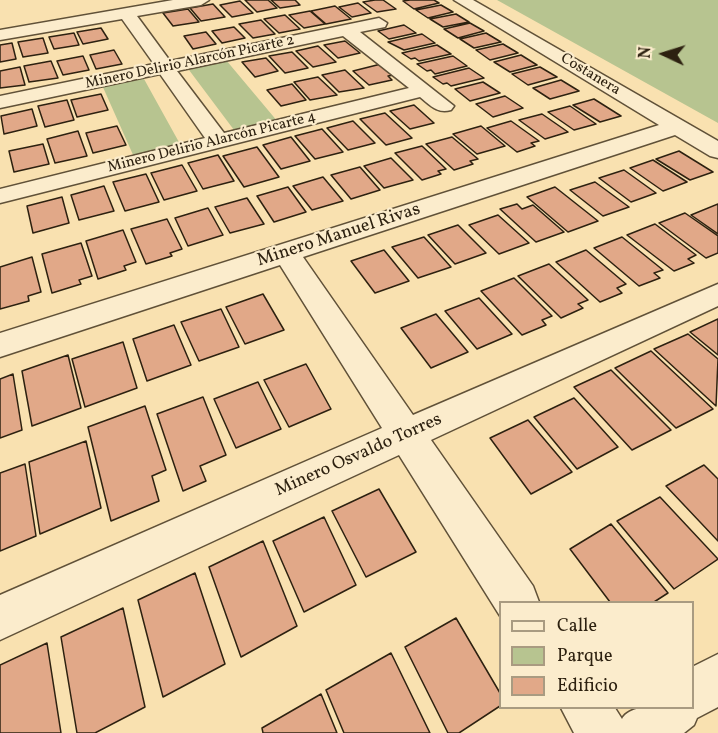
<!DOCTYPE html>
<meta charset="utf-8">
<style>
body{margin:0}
#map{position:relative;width:718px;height:733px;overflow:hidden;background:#f9e1b0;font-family:Vollkorn,serif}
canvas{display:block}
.legend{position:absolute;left:499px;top:601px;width:195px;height:108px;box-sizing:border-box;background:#fbeccc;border:2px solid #a99b81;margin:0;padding:8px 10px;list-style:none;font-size:18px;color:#2d2110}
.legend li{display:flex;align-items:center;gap:12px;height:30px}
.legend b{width:30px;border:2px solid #a99b81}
.north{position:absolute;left:634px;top:24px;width:60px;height:60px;-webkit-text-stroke:4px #fbeccc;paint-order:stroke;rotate:274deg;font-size:16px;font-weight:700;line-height:24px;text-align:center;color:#2d2110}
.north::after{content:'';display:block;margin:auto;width:21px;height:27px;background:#2d2110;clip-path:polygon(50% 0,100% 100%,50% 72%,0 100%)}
</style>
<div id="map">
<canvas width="718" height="733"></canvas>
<ul class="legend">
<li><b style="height:8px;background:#fbeccc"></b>Calle</li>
<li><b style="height:16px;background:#b7c490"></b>Parque</li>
<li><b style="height:16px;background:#e1a888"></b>Edificio</li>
</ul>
<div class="north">N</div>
</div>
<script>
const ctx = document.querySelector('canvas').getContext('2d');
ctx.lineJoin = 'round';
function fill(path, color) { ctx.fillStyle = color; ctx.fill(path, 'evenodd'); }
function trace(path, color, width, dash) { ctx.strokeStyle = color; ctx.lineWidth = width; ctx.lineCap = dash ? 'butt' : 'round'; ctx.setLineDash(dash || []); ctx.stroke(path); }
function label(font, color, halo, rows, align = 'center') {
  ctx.font = font + ' Vollkorn,serif'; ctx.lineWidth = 4.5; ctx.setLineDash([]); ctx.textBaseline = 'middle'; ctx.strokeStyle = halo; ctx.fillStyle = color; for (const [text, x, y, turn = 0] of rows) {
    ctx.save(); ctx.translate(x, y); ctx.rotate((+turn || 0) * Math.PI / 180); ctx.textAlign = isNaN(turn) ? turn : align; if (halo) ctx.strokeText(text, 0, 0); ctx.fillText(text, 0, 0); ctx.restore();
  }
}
const green = new Path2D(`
 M497,0H718V123Z
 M226,60L278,122L240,132L234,130L189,70Z
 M139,78L144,79L180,144L179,147L134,157L102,85Z`);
const building = new Path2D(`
 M245,0H268L277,8L257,12Z
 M271,0H295L300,5L280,8Z
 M375,0H383L396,9L377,12L363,2Z
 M410,0H434L439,3L414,9L403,1Z
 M240,1L253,13L232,17L220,5Z
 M358,3L371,13L352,17L339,7Z
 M213,4L225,17L201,21L190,8Z
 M441,5L453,12L428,18L416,10Z
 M335,6L351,19L326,24L311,11Z
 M188,9L199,22L173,26L163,13Z
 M310,11L325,24L304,28L289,15Z
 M456,14L469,22L443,27L430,19Z
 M285,15L300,29L279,33L264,19Z
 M261,20L275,34L253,38L239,24Z
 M470,23L484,31L458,38L444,29Z
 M404,25L416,33L389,39L378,31Z
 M234,27L245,38L222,43L212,31Z
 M101,28L108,39L83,44L77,32Z
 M206,32L216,44L193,49L184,36Z
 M74,33L79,45L54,49L49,37Z
 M486,33L501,42L474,48L460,39Z
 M422,34L435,43L404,50L388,42Z
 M43,38L48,53L23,57L18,42Z
 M345,41L360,53L338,58L324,45Z
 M12,43L16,59L0,62V45Z
 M503,44L518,53L490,60L476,50Z
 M437,45L451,54L419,61L415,58L411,59L402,53Z
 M318,46L336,62L313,67L296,51Z
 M114,50L122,64L96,69L90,55Z
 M292,52L308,68L285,73L269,56Z
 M521,55L537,65L510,72L494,62Z
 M83,56L89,70L63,75L57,61Z
 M453,56L467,66L435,74L431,70L427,71L417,64Z
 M266,58L278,71L255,77L242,62Z
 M51,61L58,78L29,82L24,66Z
 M381,64L394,75L388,76L392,80L369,85L353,71Z
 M20,67L25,85L0,88V71Z
 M540,67L557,77L528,85L512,74Z
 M469,68L484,78L451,86L447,83L443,84L433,77Z
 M345,70L364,88L339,92L322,75Z
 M318,77L337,95L310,100L294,82Z
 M561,80L579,91L550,99L533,88Z
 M483,82L500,93L470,101L455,89Z
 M292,84L306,100L281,106L267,90Z
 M101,94L108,110L77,117L71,100Z
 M505,96L523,108L493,117L476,104Z
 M594,99L621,116L600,122L573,105Z
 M67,100L74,120L45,127L38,106Z
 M414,105L434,123L410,129L390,111Z
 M570,106L596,124L574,130L548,112Z
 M32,109L37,126L4,134L1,116Z
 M385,113L412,138L386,145L360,119Z
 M542,114L568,132L545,139L519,120Z
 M353,121L375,143L348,150L327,128Z
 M511,121L539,141L531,143L535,146L517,152L487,128Z
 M117,126L126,145L93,153L86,133Z
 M481,126L505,146L477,154L453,134Z
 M322,129L343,152L315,159L295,136Z
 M78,131L87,156L55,163L47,139Z
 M291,137L310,161L281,169L263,145Z
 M452,137L478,159L470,161L473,164L454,170L426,144Z
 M43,144L49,164L14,172L9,151Z
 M422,146L446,169L438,171L441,174L422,180L395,153Z
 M257,147L279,177L244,187L223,156Z
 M679,151L713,172L690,180L656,159Z
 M218,155L234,181L203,189L188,163Z
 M391,158L413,180L384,188L364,166Z
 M653,160L687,182L663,191L630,168Z
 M182,165L197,191L164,200L151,173Z
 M360,167L380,190L351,199L331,175Z
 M624,170L656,193L631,202L599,178Z
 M146,174L159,202L125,211L113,182Z
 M323,177L343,201L312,210L293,186Z
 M595,182L629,207L603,216L570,190Z
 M104,186L114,211L79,220L71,195Z
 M288,187L306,212L274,222L257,196Z
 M555,187L598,221L568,232L527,197Z
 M62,197L69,223L33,233L27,206Z
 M247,198L264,224L230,233L215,207Z
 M517,204L522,209L533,205L564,232L536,242L500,209Z
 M718,204V234L691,215Z
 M208,208L223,235L188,246L175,218Z
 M685,213L718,236V253L706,258L659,223Z
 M498,215L529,243L499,254L469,225Z
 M167,219L182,249L170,253L172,256L146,264L131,229Z
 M655,224L696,255L688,259L694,263L674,271L627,235Z
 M458,225L486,253L455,264L428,235Z
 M123,230L136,262L124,266L126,270L98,279L86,241Z
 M424,237L451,267L418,278L392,247Z
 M622,237L663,270L654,273L660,278L639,286L594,248Z
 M81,243L92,276L79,280L81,284L52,293L42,254Z
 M384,250L409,281L375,293L351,261Z
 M586,250L626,284L617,288L622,293L600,302L556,262Z
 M32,257L41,292L28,296L29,301L0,309V267Z
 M549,264L588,300L578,304L583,308L561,318L518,276Z
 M514,278L552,316L542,320L546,325L522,335L481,291Z
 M263,294L284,330L245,344L226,307Z
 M479,298L512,334L477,349L445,311Z
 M221,309L239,347L199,361L181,322Z
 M436,314L468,352L431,368L401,328Z
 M718,319V355L690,332Z
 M174,325L191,365L147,381L133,339Z
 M688,334L718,359L716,406L654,349Z
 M123,342L137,388L85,407L72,359Z
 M651,351L713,409L676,428L615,368Z
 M68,355L81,408L32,426L22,371Z
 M306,364L331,409L289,427L264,380Z
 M611,370L671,430L632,450L574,387Z
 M13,374L22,430L0,438V379Z
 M258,382L281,429L236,448L214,399Z
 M203,397L226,455L200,466L206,481L183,491L157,414Z
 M574,398L618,447L577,469L534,417Z
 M145,406L166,470L152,476L159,501L111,521L88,427Z
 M528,420L572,472L531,494L490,438Z
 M86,441L101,508L40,534L29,462Z
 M25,464L36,536L0,551V473Z
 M704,465L718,479V541L666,486Z
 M379,489L416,552L366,577L332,511Z
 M660,497L718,559L674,589L617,521Z
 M324,517L356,585L304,612L273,541Z
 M611,524L668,593L654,602H610L570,549Z
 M263,541L297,626L241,657L209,567Z
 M195,573L225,664L163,697L138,600Z
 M123,608L145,707L95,733H77L61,637Z
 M456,618L500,693V706L459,733H448L405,647Z
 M47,643L61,733H0V665Z
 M391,653L430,733H344L326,690Z
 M321,694L337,733H263L262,728Z`);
const minor = new Path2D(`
 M173,0H209L201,5L137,16L170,61L379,18L387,23L385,27L360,32L454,106L451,110C437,114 430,105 420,97L0,203V189L205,138L160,74L0,108V96L154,64L122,19L0,40V30ZM343,36L409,88L224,133L177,71Z
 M454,0H473L718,141V158L710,156L675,135L303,257L413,415L718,284V306L431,440L533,586L539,602H500V616L399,455L0,640V595L382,428L280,265L0,357V333L659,125Z
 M718,654V707L697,718L694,725L684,733H574L561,708H615L622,719C631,701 674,708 692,708V667Z`);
const farStreetnames = [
 ["Minero Delirio Alarcón Picarte 2",190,63,-12],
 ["Costanera",590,75,31],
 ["Minero Delirio Alarcón Picarte 4",212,143,-14]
];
const streetNames = [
 ["Minero Manuel Rivas",339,236,-18],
 ["Minero Osvaldo Torres",359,456,-24]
];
fill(green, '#b7c490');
fill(building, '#e1a888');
trace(building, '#2d2110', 1.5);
trace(minor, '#605138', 3);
fill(minor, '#fbeccc');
label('15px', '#2d2110', '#fbeccc', farStreetnames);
label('18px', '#2d2110', '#fbeccc', streetNames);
</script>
